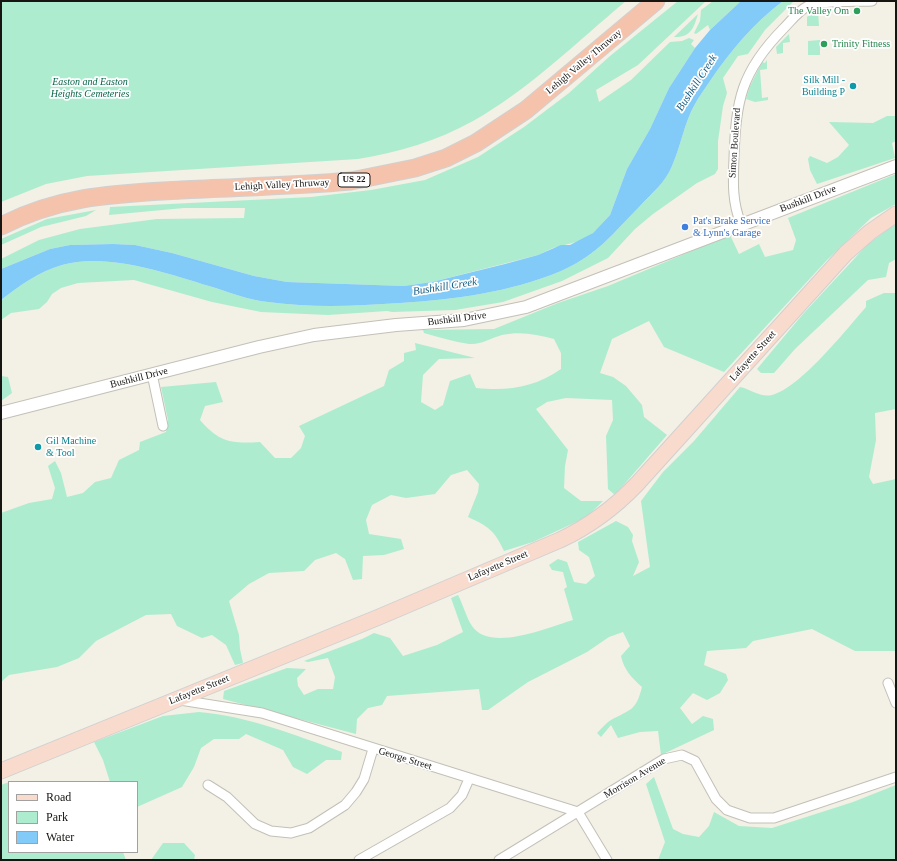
<!DOCTYPE html>
<style>
body{margin:0}
#map{position:relative;width:897px;height:861px;overflow:hidden;background:#f3f0e6;font-family:Georgia,serif}
canvas{display:block}
.frame{position:absolute;inset:0;border:2px solid #161512;pointer-events:none}
.legend{position:absolute;left:8px;top:781px;width:130px;height:72px;box-sizing:border-box;background:#fff;border:1px solid #a2a1a0;margin:0;padding:5px 7px;list-style:none;font-size:12px;color:#161512}
.legend li{display:flex;align-items:center;gap:8px;height:20px}
.legend b{width:20px;border:1px solid #a2a1a0}
</style>
<div id="map">
<canvas width="897" height="861"></canvas>
<div class="frame"></div>
<ul class="legend">
<li><b style="height:5px;background:#f9dbcd"></b>Road</li>
<li><b style="height:11px;background:#adeccf"></b>Park</li>
<li><b style="height:11px;background:#82caf8"></b>Water</li>
</ul>
</div>
<script>
const ctx = document.querySelector('canvas').getContext('2d');
ctx.lineJoin = 'round';
function fill(path, color) { ctx.fillStyle = color; ctx.fill(path, 'evenodd'); }
function trace(path, color, width, dash) { ctx.strokeStyle = color; ctx.lineWidth = width; ctx.lineCap = dash ? 'butt' : 'round'; ctx.setLineDash(dash || []); ctx.stroke(path); }
function label(font, color, halo, rows, align = 'center') {
  ctx.font = font + ' Georgia,serif'; ctx.lineWidth = 3.5; ctx.setLineDash([]); ctx.textBaseline = 'middle'; ctx.strokeStyle = halo; ctx.fillStyle = color; for (const [text, x, y, turn = 0] of rows) {
    ctx.save(); ctx.translate(x, y); ctx.rotate((+turn || 0) * Math.PI / 180); ctx.textAlign = isNaN(turn) ? turn : align; if (halo) ctx.strokeText(text, 0, 0); ctx.fillText(text, 0, 0); ctx.restore();
  }
}
const green = new Path2D(`
 M1,1H626C578,41 527,91 473,121C437,141 399,152 358,159L87,176L46,184L1,202Z
 M678,1H706L638,65L596,90L599,102L631,80L670,42L682,41L689,38L694,40L691,44L695,48L669,88L650,129L627,169L610,215L593,233L580,241L553,248L538,255L432,282L404,286L287,282L254,276L172,253L135,245L113,244L70,245L50,249L1,269V259L39,240L80,229L157,219L244,218L245,208H184L109,215L110,207L311,197L371,190L425,180L478,157L524,127L569,93L610,56Z
 M713,1H741L710,30L708,25L696,34L694,33L700,21L701,10Z
 M783,1H794L765,30L748,54L738,56L723,78L727,93L723,106L718,141V169L715,174L697,183L653,214L635,229L608,258L562,281L503,302L455,310L392,312L387,311L328,315L261,312L212,302L134,280L78,283L61,288L52,294L47,302L39,309L11,313L1,320V300C19,286 40,271 62,265C106,252 167,273 209,286C229,292 248,300 268,302C312,308 356,306 400,303C456,299 508,293 561,271C599,254 612,234 640,206C652,194 665,182 672,166C681,146 684,123 695,104C699,96 705,89 710,81C731,50 753,24 783,1Z
 M818,11L819,26H807V17L813,12Z
 M698,14C694,28 690,38 674,37Z
 M789,34L790,42L783,43V53L777,54L776,47Z
 M820,40V55H808V41Z
 M767,60V69L760,70L762,98L768,97V100L755,102L746,99L750,86L762,62L765,63Z
 M887,116H896V141L892,143L895,158L817,184L810,170L808,159L810,156L827,163L838,157L849,145L829,122L873,123Z
 M896,174V204L871,218L827,260L724,372L664,347L649,321L612,339L600,373L613,377L626,386L642,405L644,417L667,435L615,495L608,489L606,436L613,420L612,400L566,398L547,402L536,409L568,450L565,466L564,488L581,501H603L587,517L533,542L504,551C495,531 488,526 468,517L478,492L479,484L467,470L451,475L435,494L406,498L391,495L372,505L366,520L369,534L401,539L404,549L384,555L363,556L362,579L353,580L345,559L336,553L315,560L304,571L269,573L249,584L229,601L239,635L240,649L243,663L235,665L226,645L212,635L202,638L177,626L171,614L146,615L96,641L79,658L57,667L9,675L1,682V513L29,503L52,499L55,488L48,466L55,461L61,473L67,497L83,493L95,482L111,478L119,460L139,450L140,442L166,432L168,420L161,387L216,382L223,402L205,406L200,420C219,442 231,444 260,442L275,458H291L301,448L305,436L299,426L384,386L389,370L404,361V353L416,350L415,343L475,358L439,359L423,375L421,402L435,410L443,405L450,381L470,374L476,388C509,391 533,388 561,369V353L554,339C536,334 520,331 502,335C491,338 481,345 469,344C454,342 439,337 424,333L423,330L494,329L558,303L608,286L730,235L739,254L759,244L765,257L793,250L796,240L788,218Z
 M96,210L86,216L41,227L1,245V239L47,219Z
 M896,223V259L889,263L886,277L868,280L795,349L774,373H761L757,369L803,314L867,245Z
 M884,293H896V409L875,413L876,440L869,477L873,484L896,479V651H855L812,629L753,641L746,648L707,651L704,665L726,674L728,680L720,693L707,700L693,693L680,708L692,724L703,716L713,719L714,730L661,755L658,731L640,732L618,738L611,725L601,737L597,733C601,729 606,723 611,720C631,709 636,711 642,687C632,678 624,670 621,656L630,646L623,632L609,637L587,652L528,682L488,710H482L479,689L387,696L382,705L368,708L357,719L356,734L223,699L224,691L287,668L306,669L297,678L298,686L304,695L318,689H333L335,677L328,658L308,662L304,661L362,639L374,633L390,638L403,656L437,645L463,632L451,598L458,595C463,604 466,617 472,626C490,653 549,627 573,620L564,589L567,587L563,572L552,570L549,565L558,559L567,562L574,582L586,584L595,576L589,557L579,550L578,542L616,521L628,527L633,535L632,541L639,562L633,576L650,567L641,501L663,472L694,441L740,387C750,389 761,398 772,395C800,388 846,330 866,307V301Z
 M1,376L8,377L12,393L1,401Z
 M199,712C248,716 295,735 342,752L341,760H326L307,774L293,767L283,750L246,734L239,739H214L201,748L194,767L182,787L137,807V782H110L103,760L94,742L163,716Z
 M654,777L673,829L683,834L699,837L709,826L714,812L739,826L772,828L853,802L896,785V860H658L665,842L646,784Z
 M9,782V852H123L126,860H1V785Z
 M163,843H184L195,855L194,860H151Z`);
const water = new Path2D(`
 M741,1H783C753,24 731,50 710,81C705,89 699,96 695,104C684,123 681,146 672,166C665,183 652,193 640,206C612,234 599,254 561,271C508,293 456,299 400,303C356,306 312,308 268,302C248,300 229,292 209,286C167,273 106,252 62,265C40,271 19,286 1,300V269L50,249L70,245L113,244L135,245L172,253L254,276L287,282L404,286L432,282L505,264L538,255L561,245H570L593,233L610,215L627,169L650,129L669,88L695,48L710,30Z`);
const minor = new Path2D(`
 M741,224C732,202 733,182 734,158C736,100 741,72 783,29C791,21 798,11 808,6C824,0 854,2 872,1
 M152,374L163,426
 M888,683L896,703
 M180,700L262,713L578,812L607,860
 M208,785L227,797L255,824L271,831L291,833L309,828L345,805L356,792L364,779L373,749
 M359,860L450,808L462,795L469,779
 M499,860L664,759L682,755L695,761L716,799L727,810L750,818H774L896,777`);
const tertiary = new Path2D(`
 M1,413L259,347L314,335L396,325L464,320L526,307L896,166`);
const primary = new Path2D(`
 M1,771L379,617L560,540C590,526 614,508 637,484L846,253L870,232L896,214`);
const motorway = new Path2D(`
 M1,226C62,195 115,194 181,190C237,187 294,186 351,181L415,168L446,158L476,143L526,110L656,1`);
const markers = [
 [857,11,4,"#2e9e5b"],
 [824,44,4,"#2e9e5b"],
 [853,86,4,"#0f9aa8"],
 [685,227,4,"#3f7fe0"],
 [38,447,4,"#0f9aa8"]
];
const shields = [
 [354,180,32]
];
const shieldNames = [
 ["US 22",354,180]
];
const leisureNames = [
 ["The Valley Om",849,11],
 ["Trinity Fitness",832,44,"left"]
];
const streetNames = [
 ["Lehigh Valley Thruway",584,62,-40],
 ["Simon Boulevard",735,143,-86],
 ["Lehigh Valley Thruway",282,185,-3],
 ["Bushkill Drive",808,199,-21],
 ["Bushkill Drive",457,319,-7],
 ["Lafayette Street",753,356,-48],
 ["Bushkill Drive",139,378,-14],
 ["Lafayette Street",498,566,-23],
 ["Lafayette Street",199,690,-22],
 ["George Street",405,759,17],
 ["Morrison Avenue",635,778,-31]
];
const cultureNames = [
 ["Silk Mill -",845,80],
 ["Building P",845,92],
 ["Gil Machine",46,441,"left"],
 ["& Tool",46,453,"left"]
];
const parkNames = [
 ["Easton and Easton",90,82],
 ["Heights Cemeteries",90,94]
];
const shopNames = [
 ["Pat's Brake Service",693,221],
 ["& Lynn's Garage",693,233]
];
const waterNames = [
 ["Bushkill Creek",697,83,-57],
 ["Bushkill Creek",445,287,-9]
];
fill(green, '#adeccf');
fill(water, '#82caf8');
trace(minor, '#c3c0b7', 11);
trace(tertiary, '#c3c0b7', 14);
trace(primary, '#d0d0d0', 17);
trace(motorway, '#d0d0d0', 19);
trace(minor, '#fff', 9);
trace(tertiary, '#fff', 12);
trace(primary, '#f9dbcd', 15);
trace(motorway, '#f5c3ac', 17);
for (const [x, y, r, color] of markers) { const dot = new Path2D(); dot.arc(x, y, r, 0, 2 * Math.PI); ctx.fillStyle = color; ctx.fill(dot); trace(dot, '#fff', 1.5); }
for (const [x, y, w] of shields) { const box = new Path2D(); box.roundRect(x - w / 2, y - 7, w, 14, 3); ctx.fillStyle = '#fff'; ctx.fill(box); trace(box, '#161512', 1); }
label('bold 9px', '#161512', null, shieldNames);
label('10px', '#27864d', '#fff', leisureNames, 'right');
label('10px', '#161512', '#fff', streetNames);
label('10px', '#0d838f', '#fff', cultureNames, 'right');
label('italic 10px', '#076347', '#fff', parkNames);
label('10px', '#366cbe', '#fff', shopNames, 'left');
label('italic 11px', '#145c82', '#fff', waterNames);
</script>
